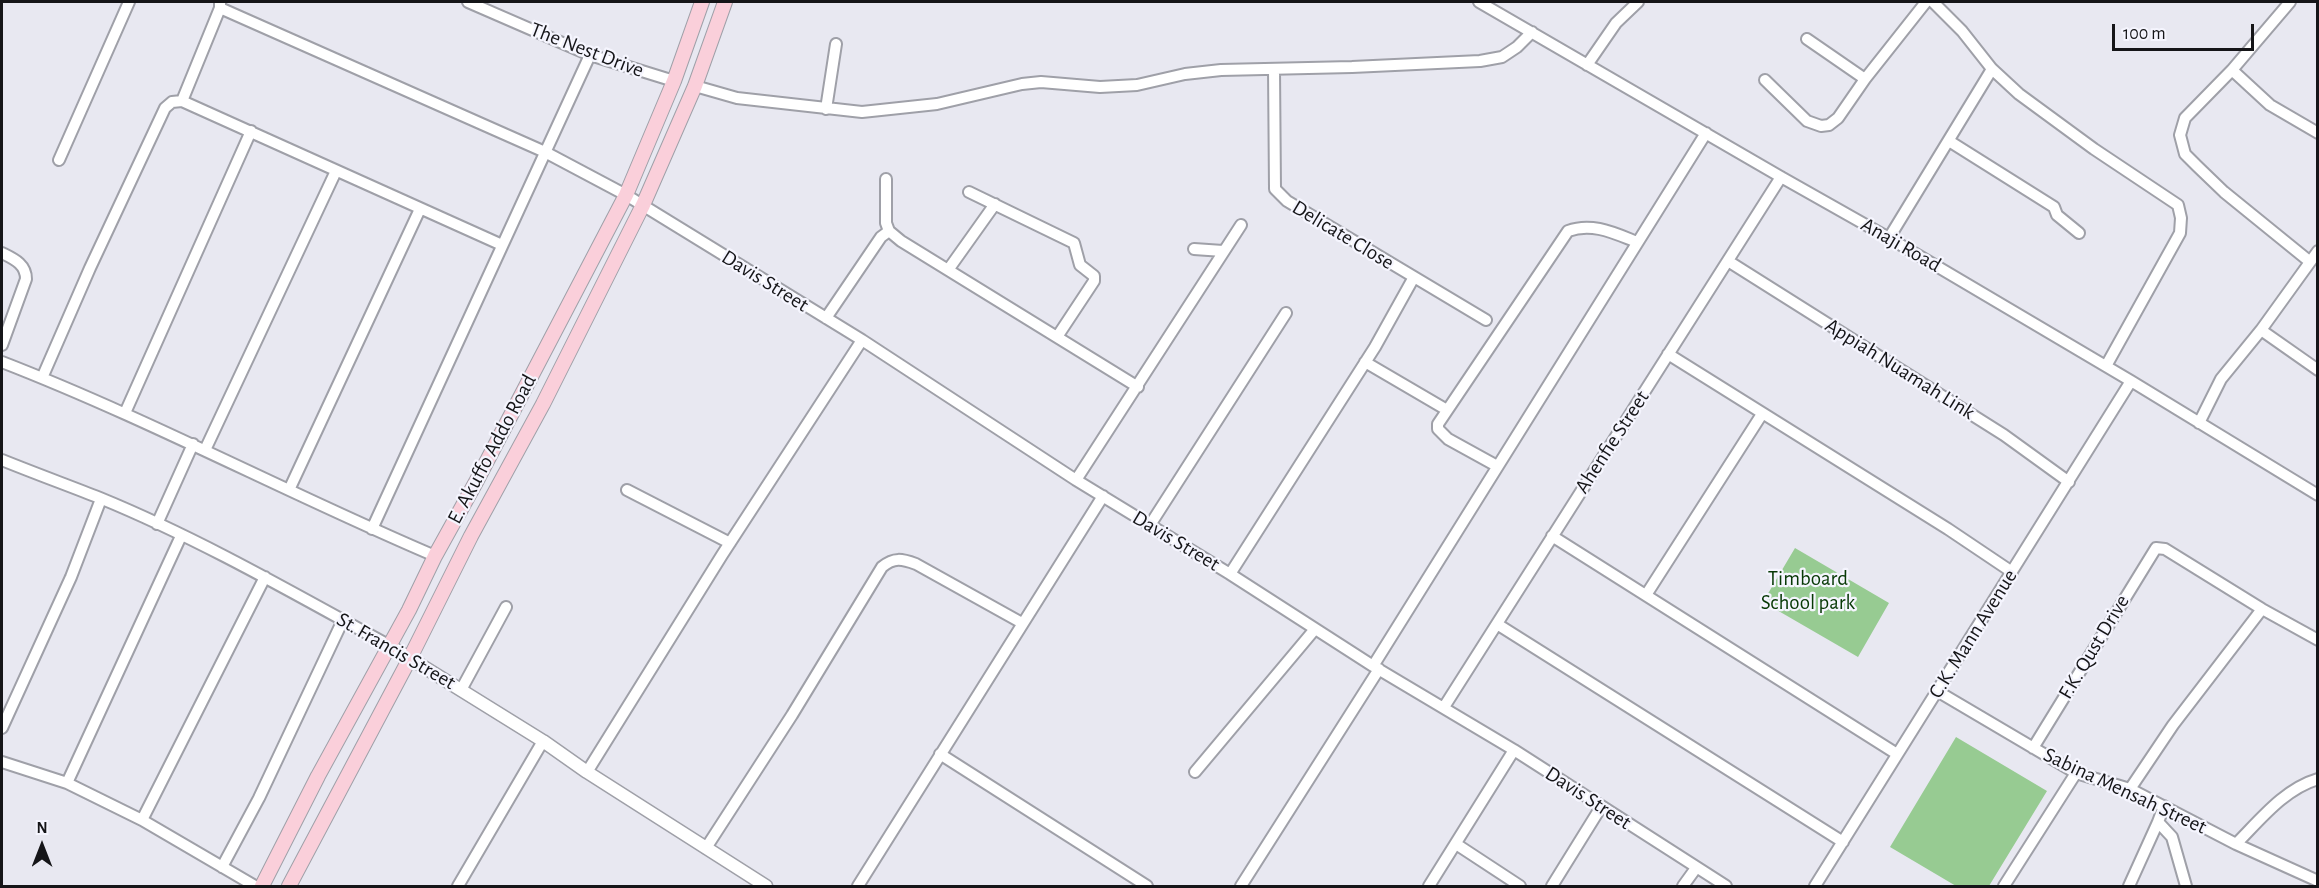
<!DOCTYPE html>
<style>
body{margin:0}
#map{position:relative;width:2319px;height:888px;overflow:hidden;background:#e8e8f1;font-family:"Alegreya Sans",sans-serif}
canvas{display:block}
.frame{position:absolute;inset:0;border:3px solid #151518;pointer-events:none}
.north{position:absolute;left:12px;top:816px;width:60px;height:60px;-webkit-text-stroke:4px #f5f5fe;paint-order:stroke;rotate:0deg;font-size:16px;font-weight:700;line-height:24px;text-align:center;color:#151518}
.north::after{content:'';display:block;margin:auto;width:21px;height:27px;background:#151518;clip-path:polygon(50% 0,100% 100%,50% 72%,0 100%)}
.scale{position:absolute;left:2112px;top:24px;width:142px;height:27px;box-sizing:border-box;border:3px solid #151518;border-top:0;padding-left:8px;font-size:18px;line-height:21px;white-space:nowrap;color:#151518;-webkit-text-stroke:4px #f5f5fe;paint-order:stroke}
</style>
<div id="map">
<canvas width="2319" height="888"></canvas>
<div class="frame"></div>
<div class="north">N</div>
<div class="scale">100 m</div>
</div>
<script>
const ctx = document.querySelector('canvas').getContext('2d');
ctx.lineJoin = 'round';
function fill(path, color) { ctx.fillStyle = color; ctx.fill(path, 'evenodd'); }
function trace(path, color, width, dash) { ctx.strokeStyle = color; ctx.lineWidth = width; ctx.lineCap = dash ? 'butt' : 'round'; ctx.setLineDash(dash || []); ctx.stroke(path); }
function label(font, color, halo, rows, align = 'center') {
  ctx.font = font + ' "Alegreya Sans",sans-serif'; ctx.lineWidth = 4.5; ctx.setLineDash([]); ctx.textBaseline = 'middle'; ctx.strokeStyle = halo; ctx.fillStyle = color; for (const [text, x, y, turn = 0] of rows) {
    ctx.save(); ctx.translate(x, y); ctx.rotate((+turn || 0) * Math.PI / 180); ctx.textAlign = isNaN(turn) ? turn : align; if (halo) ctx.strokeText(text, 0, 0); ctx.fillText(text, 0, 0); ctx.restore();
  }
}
const green = new Path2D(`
 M1795,548L1889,603L1858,657L1763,602Z
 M1956,737L2047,791L1989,886H1956L1890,847Z`);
const minor = new Path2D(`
 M220,2V8L545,152L626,195L862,340L1076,480L1230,574L1373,666L1514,750L1726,886
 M468,2L590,55L674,81
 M1479,2L1781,177L1889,238L2131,381L2318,495
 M1933,2L1962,31L1992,69L2019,94L2094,149L2178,205L2181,218L2180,233L2106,366
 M2290,2L2232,70L2185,118L2180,135L2185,154L2197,166L2224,192L2309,261
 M1807,39L1865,79
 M1587,65L1616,23L1638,2
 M1274,69L1275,189L1287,201L1486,320
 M2232,70L2270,105L2318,133
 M1765,80L1807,121L1821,126L1829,125L1838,118L1865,79L1926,2
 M695,86L737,98L862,112L937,104L1022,84L1041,82L1100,87L1137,85L1185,74L1221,70L1352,67L1480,61L1502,57L1517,47L1532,32
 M182,101L220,8
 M826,109L836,44
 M1949,141L2054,207L2057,215L2079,233
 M59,160L129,2
 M886,179V223L889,231L901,241L1138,387
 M969,192L1074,243L1080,265L1094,276V281L1057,337
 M1889,238L1992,69
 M1194,249L1223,251
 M2,253C14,259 26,264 26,279L2,345
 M1728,261L2004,435L2069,482
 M948,270L995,204
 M826,318L881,237L889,231
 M2261,330L2318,251
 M1668,354L1948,529L2012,572
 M2,362C149,419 289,494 435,556
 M1365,362L1447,410
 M42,378L90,268L165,108L172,102L182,101L502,245
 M125,413L251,131
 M2199,423L2221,379L2261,330L2318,370
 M205,450L336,171
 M2,460C34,473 67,485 100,498C200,539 295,594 390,646
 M1497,466L1448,439L1438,429V424L1568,231C1592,222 1614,233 1637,242
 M1076,480L1241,225
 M289,490L420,209
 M627,490L730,543
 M157,524L193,444
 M1150,525L1286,313
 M372,529L590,55
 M1552,536L1897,754
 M1230,574L1375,347L1414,277
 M1646,595L1762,414
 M1497,624L1843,842
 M1373,666L1706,133
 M461,690L506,607
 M1937,691L2076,773L2130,789L2236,844L2318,881
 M1444,707L1781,177
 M2,728L71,577L101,499
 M2033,748L2156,548L2165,549L2262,609L2318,640
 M940,754L1147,886
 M2,762L67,783L142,820L255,886
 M587,772L722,555L862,340
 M1195,772L1315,629
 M67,783L181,536
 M2130,789L2173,725L2262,609
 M2164,806L2158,822L2172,837L2186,886
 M142,820L265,577
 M1456,844L1520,886
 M2236,844C2260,820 2284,789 2318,779
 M706,848L792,715L882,567C894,557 902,559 916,564L1022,623
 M222,867L259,798L343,620
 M458,886L543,741
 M858,886L1103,496
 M1241,886L1379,669
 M1429,886L1514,750
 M1552,886L1601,807
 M1683,886L1696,868
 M1815,886L2131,381
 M2004,886L2076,773
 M2129,886L2158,822`);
const tertiary = new Path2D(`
 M390,646L543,741L587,772L766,886`);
const secondary = new Path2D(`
 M262,886L318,776L409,610L435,556L476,482L626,195L674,81L702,2
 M289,886L410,658L471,536L543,404L643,205L695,86L725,2`);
const streetNames = [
 ["The Nest Drive",587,50,21],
 ["Delicate Close",1343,235,31],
 ["Anaji Road",1901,245,30],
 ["Davis Street",765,281,32],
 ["Appiah Nuamah Link",1900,369,32],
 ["Ahenfie Street",1612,442,-57],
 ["E. Akuffo Addo Road",492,449,-62],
 ["Davis Street",1176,541,31],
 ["C.K. Mann Avenue",1973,634,-58],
 ["F.K. Qust Drive",2094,647,-59],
 ["St. Francis Street",396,651,30],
 ["Sabina Mensah Street",2125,791,25],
 ["Davis Street",1588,798,33]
];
const parkNames = [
 ["Timboard",1808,579],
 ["School park",1808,603]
];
fill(green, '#97cb92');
trace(minor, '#9fa0a8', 14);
trace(tertiary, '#9fa0a8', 15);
trace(secondary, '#9fa0a8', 16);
trace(minor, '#fff', 10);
trace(tertiary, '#fff', 12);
trace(secondary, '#facfda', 14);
label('21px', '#151518', '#f5f5fe', streetNames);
label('21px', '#073905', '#f5f5fe', parkNames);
</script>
